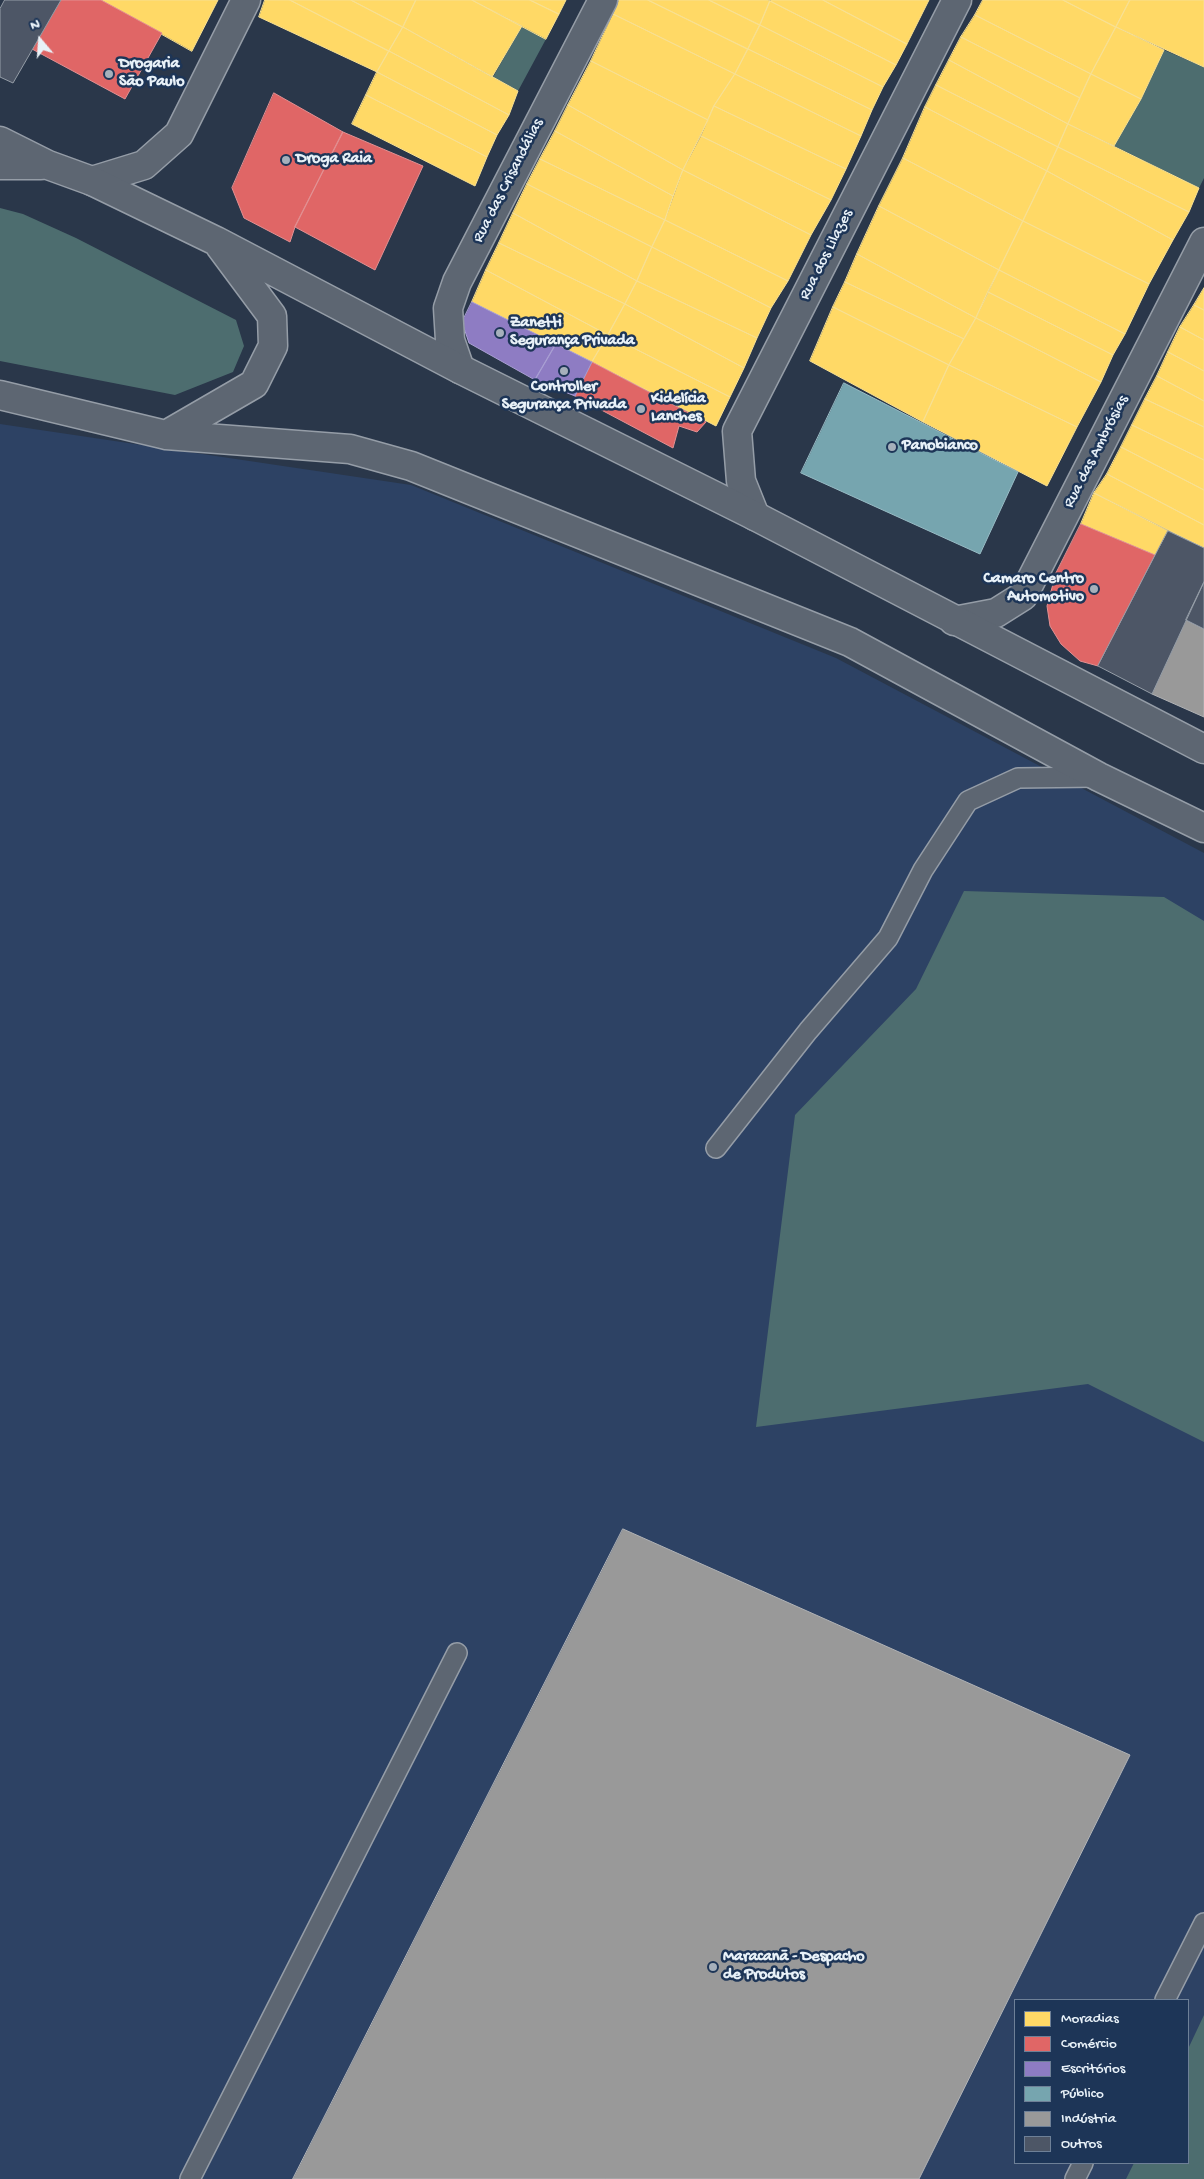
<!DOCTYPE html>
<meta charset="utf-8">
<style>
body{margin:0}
#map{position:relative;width:1204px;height:2179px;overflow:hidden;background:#2a374a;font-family:"Gochi Hand",sans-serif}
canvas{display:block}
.legend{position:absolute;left:1014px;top:1999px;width:175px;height:165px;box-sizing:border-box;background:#1d3557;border:1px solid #6e8097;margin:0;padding:6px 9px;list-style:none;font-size:15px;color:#e8f1f8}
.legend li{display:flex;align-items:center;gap:10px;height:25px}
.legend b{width:25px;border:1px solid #6e8097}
.north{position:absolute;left:15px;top:15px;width:50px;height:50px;-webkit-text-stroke:4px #1d3557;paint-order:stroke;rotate:342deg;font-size:14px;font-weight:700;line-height:20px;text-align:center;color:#e8f1f8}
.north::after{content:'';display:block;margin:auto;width:18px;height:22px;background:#e8f1f8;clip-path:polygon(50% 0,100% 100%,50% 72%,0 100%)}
</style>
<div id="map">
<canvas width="1204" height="2179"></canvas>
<ul class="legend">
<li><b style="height:14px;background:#ffd966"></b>Moradias</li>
<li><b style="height:14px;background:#e06666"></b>Comércio</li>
<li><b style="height:14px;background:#8e7cc3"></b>Escritórios</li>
<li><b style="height:14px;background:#76a5af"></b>Público</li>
<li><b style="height:14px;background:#999"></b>Indústria</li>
<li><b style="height:14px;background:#4d5666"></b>Outros</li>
</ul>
<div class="north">N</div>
</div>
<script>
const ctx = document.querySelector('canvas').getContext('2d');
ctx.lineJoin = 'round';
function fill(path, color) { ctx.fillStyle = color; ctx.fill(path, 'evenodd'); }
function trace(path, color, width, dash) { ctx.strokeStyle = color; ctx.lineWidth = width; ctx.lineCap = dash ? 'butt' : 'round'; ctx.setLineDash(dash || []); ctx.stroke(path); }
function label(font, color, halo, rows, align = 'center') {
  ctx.font = font + ' "Gochi Hand",sans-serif'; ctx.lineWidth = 5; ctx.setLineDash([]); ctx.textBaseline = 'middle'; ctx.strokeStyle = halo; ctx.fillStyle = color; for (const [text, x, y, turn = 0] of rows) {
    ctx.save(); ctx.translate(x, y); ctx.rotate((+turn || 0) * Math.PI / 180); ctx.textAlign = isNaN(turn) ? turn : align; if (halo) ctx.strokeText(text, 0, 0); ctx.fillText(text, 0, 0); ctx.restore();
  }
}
const built = new Path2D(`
 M0,424L411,485L836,658L1204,853V2179H0ZM1015,2000H1188V2163H1015Z`);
const green = new Path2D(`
 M522,26L546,39L518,91L493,77Z
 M1164,50L1204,67V178L1199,188L1114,146L1141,99Z
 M0,208L23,214L76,238L236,320L244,346L233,372L175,395L0,361Z
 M964,891L1164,897L1204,921V1442L1088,1384L756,1427L795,1115L916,989Z
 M1204,2015V2179H1126L1134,2163H1188V2049Z`);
const homes = new Path2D(`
 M101,0H218L192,51Z
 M265,0H290L389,51L377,72L259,17Z
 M290,0H351L403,27L389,51Z
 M351,0H416L403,27Z
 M416,0H472L522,26L492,77L403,27Z
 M472,0H530L559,14L546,39Z
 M530,0H566L559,14Z
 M619,0H648L748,49L735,74L613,14Z
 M648,0H709L760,25L748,49Z
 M709,0H768L770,1L760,25Z
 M771,0H823L907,44L896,65L770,1Z
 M823,0H929L907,44Z
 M983,0H1063L1116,27L1091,74L975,15Z
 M1063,0H1130L1116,27Z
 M1130,0H1204V67L1116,27Z
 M770,1L896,65L883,87L760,25Z
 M613,14L735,74L714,106L708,120L591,61Z
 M975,15L1091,74L1080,98L961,37Z
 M760,25L883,87L872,110L748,49Z
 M403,27L518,91L509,115L389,51Z
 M1116,27L1164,50L1141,99L1091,74Z
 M961,37L1080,98L1068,124L949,60Z
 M748,49L872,110L861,136L735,74Z
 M389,51L509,115L497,135L377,72Z
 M949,60L1068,124L1058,147L936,85Z
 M591,61L708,120L683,170L568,105Z
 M377,72L497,135L487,157L366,95Z
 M735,74L861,136L846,169L714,106Z
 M1091,74L1141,99L1114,146L1068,124Z
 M936,85L1058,147L1047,171L925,107Z
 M366,95L487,157L475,186L352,124Z
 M568,105L683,170L673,196L555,131Z
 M714,106L846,169L831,200L701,136Z
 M925,107L1047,171L1023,221L903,158Z
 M1068,124L1199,188L1189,212L1058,147Z
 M555,131L673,196L665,220L540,159Z
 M701,136L831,200L811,235L683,170Z
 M1058,147L1189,212L1173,240L1047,171Z
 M903,158L1023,221L999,270L879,206Z
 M540,159L665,220L652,247L527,184Z
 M683,170L811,235L788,281L665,220Z
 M1047,171L1173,240L1149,284L1023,221Z
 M527,184L652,247L637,281L513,213Z
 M879,206L999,270L976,318L857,254Z
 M513,213L637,281L625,304L499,243Z
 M665,220L788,281L771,308L652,247Z
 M1023,221L1149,284L1125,334L999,270Z
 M499,243L625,304L608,335L486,270Z
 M652,247L771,308L757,338L637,281Z
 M857,254L976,318L964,339L845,282Z
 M486,270L608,335L592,362L472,302Z
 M999,270L1125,334L1113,355L988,292Z
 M637,281L757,338L744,368L625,304Z
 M845,282L964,339L949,365L833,307Z
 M1204,288V310L1194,305Z
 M988,292L1113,355L1101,382L976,318Z
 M625,304L744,368L730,397L608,335Z
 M1194,305L1204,310V340L1180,327Z
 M833,307L949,365L923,422L810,361Z
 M976,318L1101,382L1077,427L949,365Z
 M1180,327L1204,340V371L1168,352Z
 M608,335L730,397L716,426L592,362Z
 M1168,352L1204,371V401L1157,376Z
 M949,365L1077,427L1047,486L923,422Z
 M1157,376L1204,401V427L1145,399Z
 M1145,399L1204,427V460L1132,425Z
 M1132,425L1204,460V490L1121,447Z
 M1121,447L1204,490V525L1107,474Z
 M1107,474L1204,525V548L1094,493Z
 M1094,493L1168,531L1155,555L1081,524Z`);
const shops = new Path2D(`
 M61,0H101L162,33L125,99L32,49Z
 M274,93L343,132L295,227L290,242L244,218L232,188Z
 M343,132L423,166L375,270L295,227Z
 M592,362L706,422L697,432L679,426L673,448L575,396Z
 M1081,524L1155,555L1098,666L1080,661L1061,644L1050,626L1047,606L1056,573Z`);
const offices = new Path2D(`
 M472,302L556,344L535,380L469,343L462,322Z
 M556,344L592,362L575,396L535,380Z`);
const public = new Path2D(`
 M844,383L1018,472L980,554L801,473Z`);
const industry = new Path2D(`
 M1186,620L1204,629V717L1152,694Z
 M623,1529L1130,1755L919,2179H293Z`);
const building = new Path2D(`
 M5,0H61L13,83L0,77V9Z
 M1168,531L1204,548V582L1152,694L1098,666Z
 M1204,582V629L1186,620Z`);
const lane = new Path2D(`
 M716,1148L808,1031L888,938L923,870L968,801L1018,778L1096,777
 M1165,2000L1204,1923
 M190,2179L457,1653
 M1075,2179L1083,2163`);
const street = new Path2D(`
 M92,181L144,165L179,134L246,0
 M460,369L450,340L448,308L457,282L603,0
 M755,516L741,481L737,431L957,0
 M954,621L996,613L1023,596L1204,242`);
const secondary = new Path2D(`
 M0,141L48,165L92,181L216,241L460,369L755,516L1204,749
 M0,165H41
 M0,395L166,435L350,449L411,466L850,642L1099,777L1204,828
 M166,435L254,384L273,346L272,316L220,246`);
const markers = [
 [109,74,5,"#a6b0bb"],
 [286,160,5,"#a6b0bb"],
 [500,333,5,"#a6b0bb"],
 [564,371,5,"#a6b0bb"],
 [641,409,5,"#a6b0bb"],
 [892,447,5,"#a6b0bb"],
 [1094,589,5,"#a6b0bb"],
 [713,1967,5,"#a6b0bb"]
];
const poiNames = [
 ["Drogaria",119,65],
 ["São Paulo",119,83],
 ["Droga Raia",296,160],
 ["Zanetti",510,324],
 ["Segurança Privada",510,342],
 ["Controller",564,388,"center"],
 ["Segurança Privada",564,406,"center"],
 ["Kidelícia",651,400],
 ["Lanches",651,418],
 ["Panobianco",902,447],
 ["Camaro Centro",1084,580,"right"],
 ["Automotivo",1084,598,"right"],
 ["Maracanã - Despacho",723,1958],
 ["de Produtos",723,1976]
];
const streetNames = [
 ["Rua das Crisandálias",509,181,-63],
 ["Rua dos Lilazes",827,255,-63],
 ["Rua das Ambrósias",1097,452,-63]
];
fill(built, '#2d4264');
fill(green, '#4d6d6f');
fill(homes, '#ffd966');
trace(homes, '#f8e092', 1);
fill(shops, '#e06666');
trace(shops, '#e29092', 1);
fill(offices, '#8e7cc3');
trace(offices, '#a99fd3', 1);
fill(public, '#76a5af');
trace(public, '#98bcc5', 1);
fill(industry, '#999');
trace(industry, '#b1b3b6', 1);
fill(building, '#4d5666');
trace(building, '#959da7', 1);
trace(lane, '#959da7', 22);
trace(street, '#959da7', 31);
trace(secondary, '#959da7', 31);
trace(lane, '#5d6672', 19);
trace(street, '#5d6672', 28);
trace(secondary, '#5d6672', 28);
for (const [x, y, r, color] of markers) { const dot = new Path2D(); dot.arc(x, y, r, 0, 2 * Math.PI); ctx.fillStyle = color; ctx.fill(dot); trace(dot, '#1d3557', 2); }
label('bold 16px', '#e8f1f8', '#1d3557', poiNames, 'left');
label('16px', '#e8f1f8', '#1d3557', streetNames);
</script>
